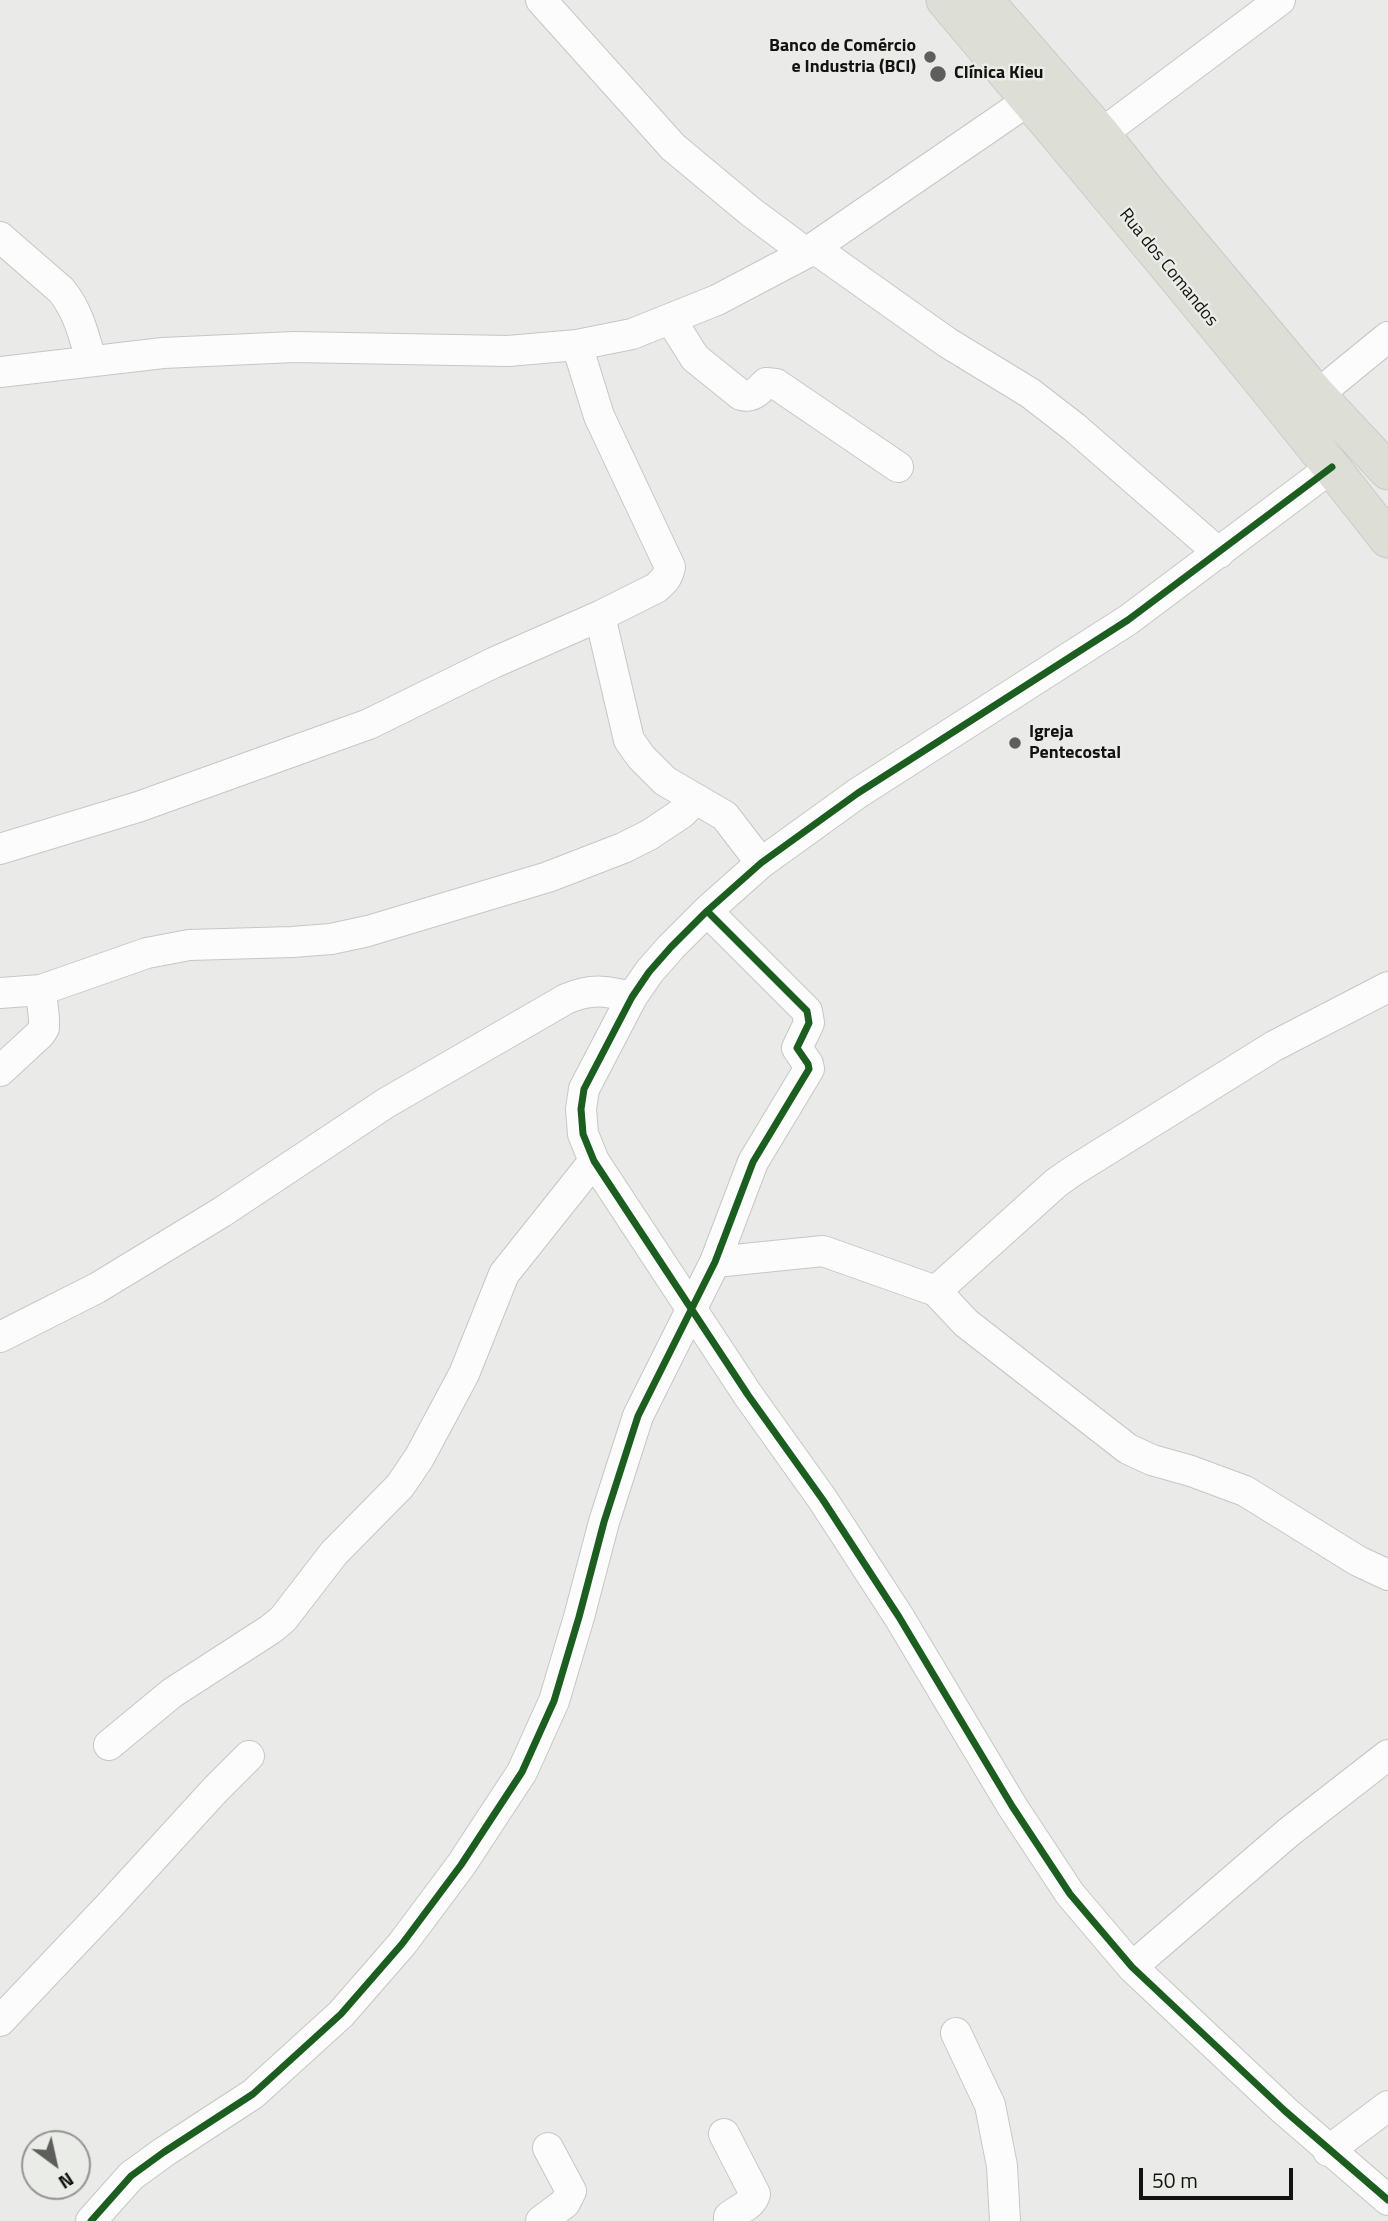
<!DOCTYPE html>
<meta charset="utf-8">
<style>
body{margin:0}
#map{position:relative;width:1388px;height:2221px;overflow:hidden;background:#eaebe8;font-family:"Titillium Web",sans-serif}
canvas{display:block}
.north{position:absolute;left:21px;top:2130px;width:70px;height:70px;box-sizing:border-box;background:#eaece7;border:2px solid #949592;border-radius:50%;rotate:147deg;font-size:19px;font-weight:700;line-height:28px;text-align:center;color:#131312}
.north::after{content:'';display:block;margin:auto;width:24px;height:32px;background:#5e5f5d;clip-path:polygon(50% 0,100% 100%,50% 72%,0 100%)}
.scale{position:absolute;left:1139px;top:2168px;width:154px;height:32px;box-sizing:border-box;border:4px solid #131312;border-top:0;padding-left:9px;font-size:21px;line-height:24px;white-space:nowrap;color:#131312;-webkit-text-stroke:5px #eaece7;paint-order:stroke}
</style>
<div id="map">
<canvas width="1388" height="2221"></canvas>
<div class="north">N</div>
<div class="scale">50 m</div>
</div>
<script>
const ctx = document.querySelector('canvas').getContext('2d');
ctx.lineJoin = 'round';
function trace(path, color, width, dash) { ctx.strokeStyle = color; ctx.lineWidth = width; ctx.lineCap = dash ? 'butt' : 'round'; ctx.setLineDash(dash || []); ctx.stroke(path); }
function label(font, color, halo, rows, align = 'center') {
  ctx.font = font + ' "Titillium Web",sans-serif'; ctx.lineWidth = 5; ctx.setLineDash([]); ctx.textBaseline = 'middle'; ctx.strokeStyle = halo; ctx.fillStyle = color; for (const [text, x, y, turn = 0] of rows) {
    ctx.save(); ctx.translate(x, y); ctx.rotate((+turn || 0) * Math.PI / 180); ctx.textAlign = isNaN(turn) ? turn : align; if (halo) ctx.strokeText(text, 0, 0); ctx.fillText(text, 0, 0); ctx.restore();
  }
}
const minor = new Path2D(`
 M541,0L673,147L751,212L806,253
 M1101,134L1280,0
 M0,237L61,290C78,310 84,336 91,360
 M814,248L948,343L1030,393L1074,427L1219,553
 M671,320L695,358L741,395C753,398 758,391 766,383L776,384L898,467
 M0,372L163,353L294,347L508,351L577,345L632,334L717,300L806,253L1029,100
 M1317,395L1388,337
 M1332,467L1128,620L858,793L761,863L707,911L671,947L649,972L632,997L584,1089L581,1109L583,1134L594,1161L748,1395L823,1500L899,1617L1012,1806L1070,1894L1132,1967L1285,2111L1388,2200
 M600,616L629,740L641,757L665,781L725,816L761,863
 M0,849L138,807L369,724L493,663L600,616L656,588C664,581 668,577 670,567L599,416L577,345
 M0,993L41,990L147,953L189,945L292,942L331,939L368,931L548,877L623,848L649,835L682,813L696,799
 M0,1071L40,1034L44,1028V1019L41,990
 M715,1262L823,1251L936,1291L966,1323L1128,1449L1152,1460L1191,1471L1245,1491L1358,1561L1388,1575
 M936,1291L1056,1183L1073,1171L1274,1046L1388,987
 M0,1337L97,1288L222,1212L386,1103L566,999C592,988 605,991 632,997
 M109,1745L172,1693L271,1629L283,1619L334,1553L400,1486L419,1458L464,1374L504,1274L594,1161
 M1132,1967L1289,1832L1388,1755
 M0,2021L110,1905L215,1790L249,1756
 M956,2033L990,2105L1002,2166L1005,2221
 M724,2134L755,2194C752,2206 738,2209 729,2217V2221
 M1328,2151L1388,2106
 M91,2221L131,2176L164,2152L253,2094L341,2014L402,1944L461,1865L522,1772L554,1701L579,1617L604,1522L638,1416L715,1262L753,1162L809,1069L808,1064L797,1048L809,1023L807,1011L707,911
 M541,2221L565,2203L571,2191L548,2148`);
const major = new Path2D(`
 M945,0C1095,178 1245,356 1388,539
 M984,0L1101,134L1148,193L1317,395L1388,471`);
const cycleway = new Path2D(`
 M1332,467L1128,620L858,793L761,863L707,911L671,947L649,972L632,997L584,1089L581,1109L583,1134L594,1161L748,1395L823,1500L899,1617L1012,1806L1070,1894L1132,1967L1285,2111L1388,2200
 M91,2221L131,2176L164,2152L253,2094L341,2014L402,1944L461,1865L522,1772L554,1701L579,1617L604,1522L638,1416L715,1262L753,1162L809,1069L808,1064L797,1048L809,1023L807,1011L707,911`);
const markers = [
 [930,57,7,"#5e5f5d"],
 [938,74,9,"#5e5f5d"],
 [1015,743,7,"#5e5f5d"]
];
const poiNames = [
 ["Banco de Comércio",916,47,"right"],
 ["e Industria (BCI)",916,68,"right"],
 ["Clínica Kieu",954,74],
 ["Igreja",1029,733],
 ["Pentecostal",1029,754]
];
const streetNames = [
 ["Rua dos Comandos",1168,268,51]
];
trace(minor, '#c6c7c5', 32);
trace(major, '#c9c9c8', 39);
trace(minor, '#fcfcfc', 30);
trace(major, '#dddfd7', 37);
trace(cycleway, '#1b5e20', 7);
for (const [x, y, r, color] of markers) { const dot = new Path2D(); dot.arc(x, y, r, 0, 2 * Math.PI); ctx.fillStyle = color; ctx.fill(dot); trace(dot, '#eaece7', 2.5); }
label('bold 18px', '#131312', '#eaece7', poiNames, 'left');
label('18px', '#131312', '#eaece7', streetNames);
</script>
